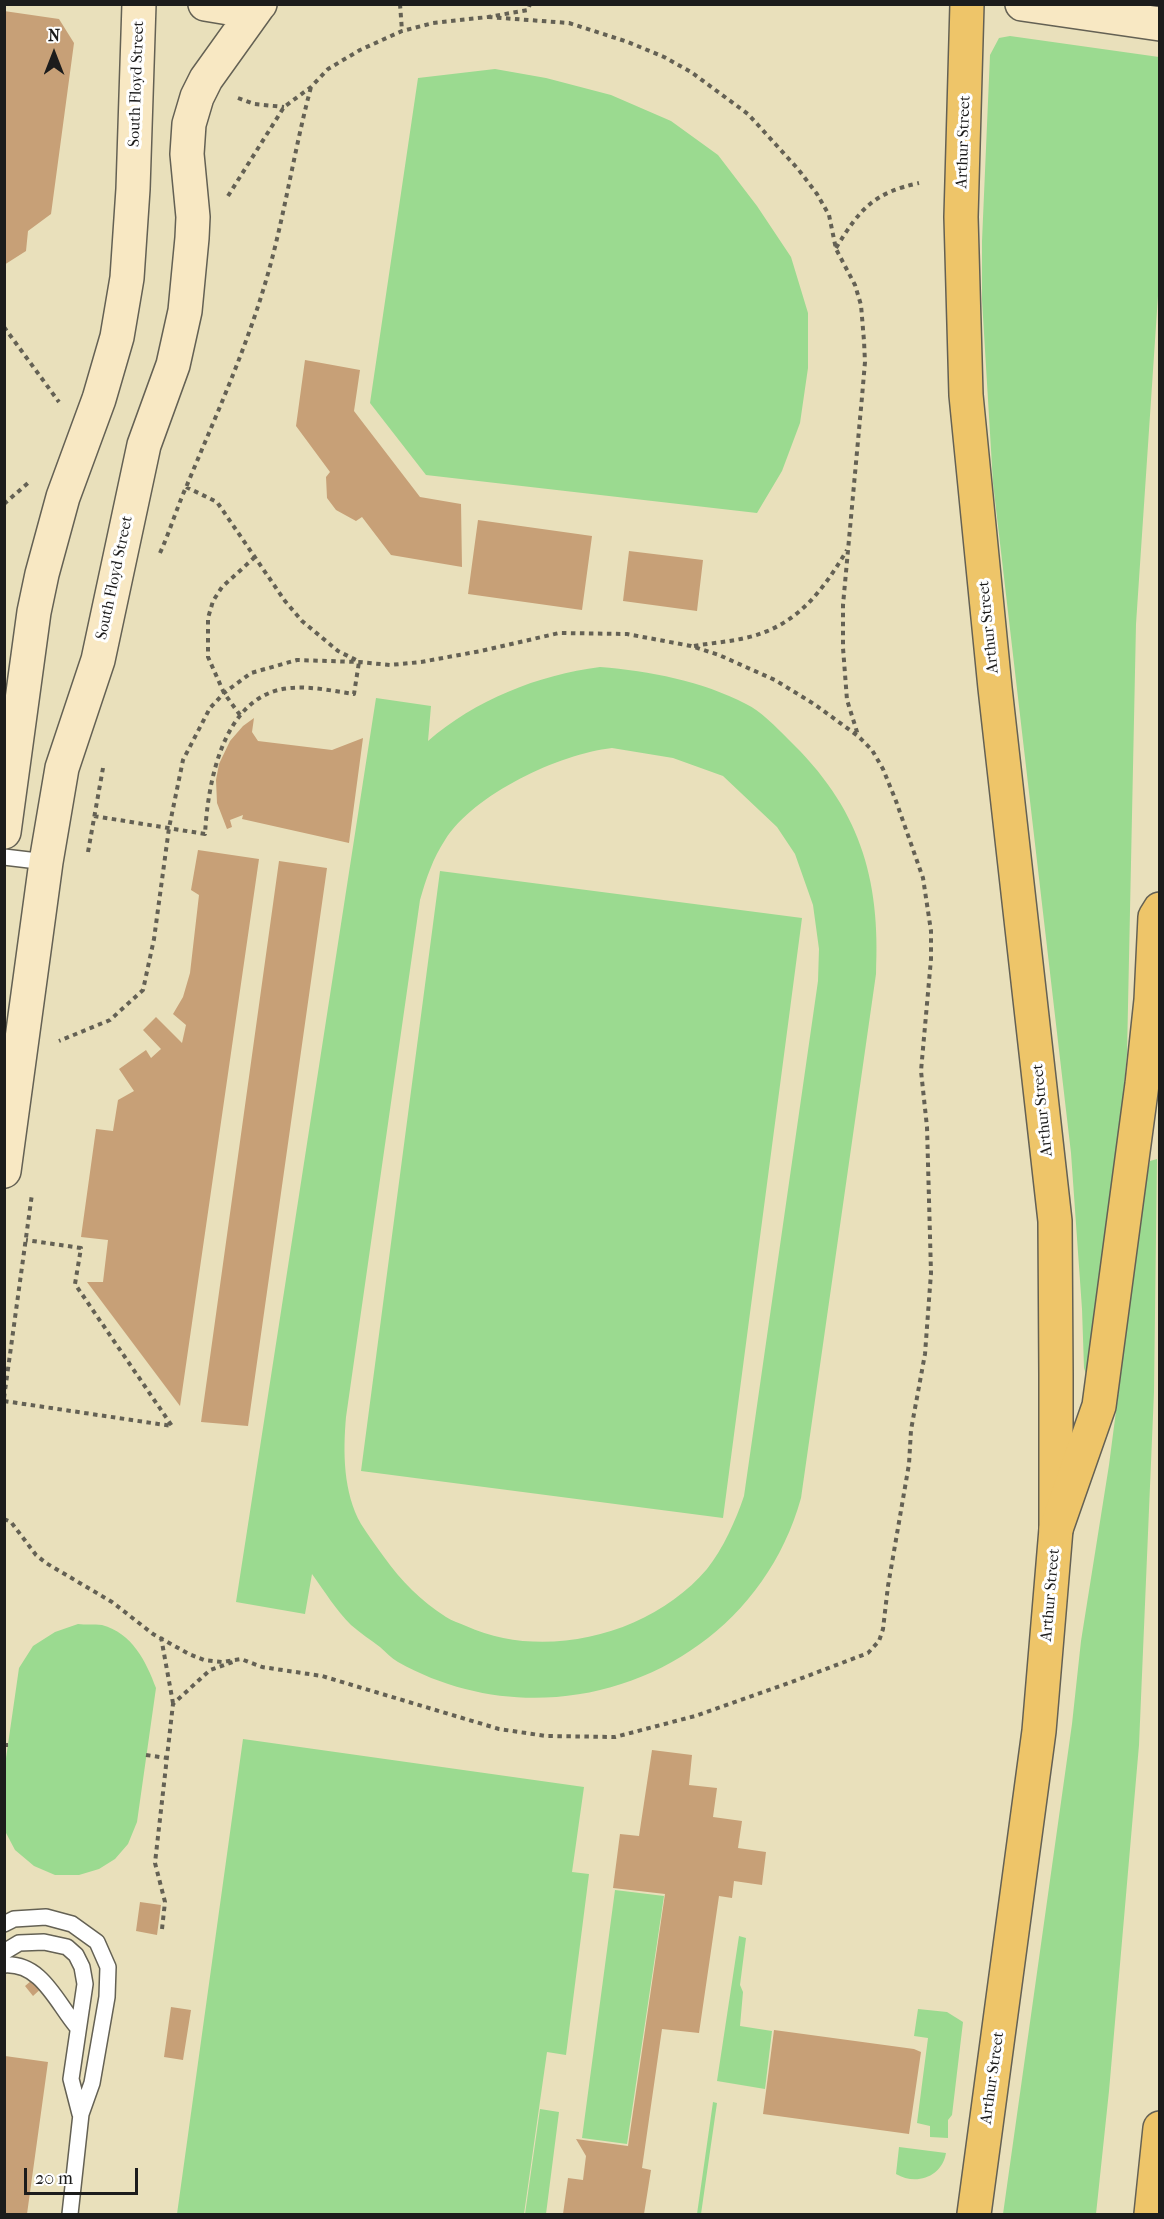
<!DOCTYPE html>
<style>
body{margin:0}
#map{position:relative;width:1164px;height:2219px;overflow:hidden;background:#e9e0bb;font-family:"IM FELL French Canon",serif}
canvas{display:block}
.frame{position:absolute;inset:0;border:6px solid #1c1c1c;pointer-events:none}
.north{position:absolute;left:24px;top:24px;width:60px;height:60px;-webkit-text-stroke:4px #fff;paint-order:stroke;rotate:0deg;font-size:16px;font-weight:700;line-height:24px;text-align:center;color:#1c1c1c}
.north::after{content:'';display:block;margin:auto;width:21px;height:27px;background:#1c1c1c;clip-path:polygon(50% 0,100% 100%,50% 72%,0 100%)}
.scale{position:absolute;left:24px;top:2168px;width:114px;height:27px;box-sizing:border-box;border:3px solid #1c1c1c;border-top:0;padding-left:8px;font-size:18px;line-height:21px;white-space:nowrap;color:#1c1c1c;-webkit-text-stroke:4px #fff;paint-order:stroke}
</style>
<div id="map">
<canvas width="1164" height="2219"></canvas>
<div class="frame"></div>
<div class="north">N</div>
<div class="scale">20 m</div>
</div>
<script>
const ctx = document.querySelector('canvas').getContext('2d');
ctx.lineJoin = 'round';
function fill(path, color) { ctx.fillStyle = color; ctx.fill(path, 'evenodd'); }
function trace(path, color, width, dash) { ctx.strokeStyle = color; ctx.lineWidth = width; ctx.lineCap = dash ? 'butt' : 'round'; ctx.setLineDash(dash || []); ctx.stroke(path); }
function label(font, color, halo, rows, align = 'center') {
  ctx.font = font + ' "IM FELL French Canon",serif'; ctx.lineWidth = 6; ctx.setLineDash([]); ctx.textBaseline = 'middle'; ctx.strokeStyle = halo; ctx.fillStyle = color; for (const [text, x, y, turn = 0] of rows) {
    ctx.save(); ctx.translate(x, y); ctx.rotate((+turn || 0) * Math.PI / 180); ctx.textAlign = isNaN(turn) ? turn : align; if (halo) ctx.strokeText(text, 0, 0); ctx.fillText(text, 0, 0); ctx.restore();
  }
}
const green = new Path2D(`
 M1010,36L1159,57L1160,266L1136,624L1127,1054L1118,1149L1087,1377L1084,1368L1082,1309L1071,1153L993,483L982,300V241L990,55L999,38Z
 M495,69L546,78L611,95L671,121L718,155L757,206L791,257L808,313V368L800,423L782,471L757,513L426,475L370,403L418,78Z
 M600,667C650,671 702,681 746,704C761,711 776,727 788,739C859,807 881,877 876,974L801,1498C753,1671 553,1749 398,1662C391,1658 386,1652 380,1647C371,1640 360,1633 351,1625C336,1610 325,1592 312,1574L305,1614L236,1602L376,698L431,706L428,741C475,700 538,675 600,667ZM612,748L673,758L723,776L777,827L795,854L813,905L819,949L818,981L744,1496C736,1520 723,1549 707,1569C652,1634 545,1662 466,1626C460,1623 452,1621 446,1617C421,1601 401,1581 384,1557C376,1546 368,1535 361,1524C343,1492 343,1452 346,1417L420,900C426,879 433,858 445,840C474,794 559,754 612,748Z
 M440,871L802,918L723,1518L361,1471Z
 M1157,1159L1154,1392L1139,1745L1109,2091L1096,2214H1003L1072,1724L1081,1641L1109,1465L1146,1180L1150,1161Z
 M78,1624C85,1625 94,1624 102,1625C132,1633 146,1661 156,1688L137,1822L128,1844L115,1859L99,1869L79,1875H55L34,1866L15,1850L5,1831V1765L19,1668L33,1646L55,1632Z
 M243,1739L584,1787L572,1872L589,1874L566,2055L547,2052L524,2214H177Z
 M615,1890L664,1896L627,2144L582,2138Z
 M739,1936L746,1938L740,1985L743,1992L740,2026L772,2031L765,2089L717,2081Z
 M918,2009L947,2012L963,2022L952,2115L948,2120V2138L930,2137V2126L917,2123L928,2038L914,2036Z
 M713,2102L717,2103L701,2214H697Z
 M540,2109L559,2112L546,2214H525Z
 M899,2147L946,2153C942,2177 916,2186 896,2174Z`);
const building = new Path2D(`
 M4,11L59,19L74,43L51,214L28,231L26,251L4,265Z
 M305,360L360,370L354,411L420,497L461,504L462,567L391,555L362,517L356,521L336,510L327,498L326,477L330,472L296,426Z
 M478,520L592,536L582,610L468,594Z
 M629,551L703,560L697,611L623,601Z
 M254,718L252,732L258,741L332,750L363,738L349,843L242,819L243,815L230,820L232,827L227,829L217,803L216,780L219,764L230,741L243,726Z
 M198,850L259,859L180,1406L87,1282H103L108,1240L81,1237L96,1129L113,1131L118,1100L134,1091L119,1069L146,1050L151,1058L161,1049L143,1030L156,1017L182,1043L186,1025L173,1014L183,997L190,973L199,895L191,890Z
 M279,861L327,868L248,1426L201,1422Z
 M652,1750L692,1755L689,1785L717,1788L713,1817L742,1821L738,1848L766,1852L762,1885L734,1881L732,1898L719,1896L699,2033L662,2029L642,2168L651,2170L644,2214H563L568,2178L583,2180L586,2156L576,2139L628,2146L665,1894L613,1888L620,1834L639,1836Z
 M140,1902L161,1905L157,1935L136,1931Z
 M37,1976L45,1985L33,1996L25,1986Z
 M171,2007L191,2010L183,2060L164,2057Z
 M774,2030L914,2049L921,2052L909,2134L763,2114Z
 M5,2056L48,2062L27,2214H5Z`);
const path = new Path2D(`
 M400,4L402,31
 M488,17L569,23L628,42L664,57L691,72L748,114L798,169L817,194L829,215L836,249L855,285L861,305L864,341L865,362L862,397L843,605V648L847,700L858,735
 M238,98L254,104L284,107
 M228,196L284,107L311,87L328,69L360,50L402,31L433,23L488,17L528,10L530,4
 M836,248C860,209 873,193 919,183
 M4,327L59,402
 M186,487L217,502L285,601L302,621L338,651L356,660
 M4,504L28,483
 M160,553C170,531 177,507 187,485C219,408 252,337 273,255C287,200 296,143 311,87
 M694,646C711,643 728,642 745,638C796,627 822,592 847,550
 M240,715L224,693L208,657V618L213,601L222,587L255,557
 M94,816L205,834C208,782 223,694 290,688C311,686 333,691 354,694L359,662
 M88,852L103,768
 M4,1398L32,1194
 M4,1401L172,1426L75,1284L81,1248L26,1240
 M4,1519L11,1522L36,1555L46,1563L112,1602L153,1634L189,1654L204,1660L222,1662L241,1659L262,1667L322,1676L499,1729L546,1736L615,1737L695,1716L789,1683L868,1653L879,1641L883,1629L888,1586L909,1464L911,1430L925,1354L931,1273L927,1127L921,1071L931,959V931L923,878L896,801L883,769L872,750L858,736L814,704L775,680L719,655L691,646L627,634L559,633L481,651L421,662L390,665L359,662L297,660L251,673L224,693L210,708L183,760L169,828L154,939L143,990L110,1020L59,1041
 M161,1637L173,1703
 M4,1745H8
 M146,1755L167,1758
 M162,1929L165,1902L155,1863L173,1704L210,1670L233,1662`);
const lane = new Path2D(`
 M4,857L46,862
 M4,1924L14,1919L46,1917L72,1924L97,1942L108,1967L107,1997L92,2083L81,2114L70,2214
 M4,1952L19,1943L44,1942L67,1947L76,1955L82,1967L85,1984L71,2079L80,2114
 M4,1965C42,1962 57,2004 78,2028`);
const secondary = new Path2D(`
 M205,4L235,9L260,4
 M1022,4L1160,24
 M4,832L34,612L42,574L63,497L99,399L117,337L127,278L133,189L139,4
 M4,1171L46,862L62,768L98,660L144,445L173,365L185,311L192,238L193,217L187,154L189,124L197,97L206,79L259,5`);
const primary = new Path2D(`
 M967,4L961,217L966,395L995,688L1055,1221L1056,1375V1529L1039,1731L974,2214`);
const highway = new Path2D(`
 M1056,1529L1099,1406L1142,1084L1151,1000L1155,917L1160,909
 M1151,2214L1160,2128`);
const streetNames = [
 ["South Floyd Street",137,84,-88],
 ["Arthur Street",964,142,-88],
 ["South Floyd Street",115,578,-78],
 ["Arthur Street",989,627,-96],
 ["Arthur Street",1043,1110,-96],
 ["Arthur Street",1051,1595,-85],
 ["Arthur Street",993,2078,-82]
];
fill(green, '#9bda90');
fill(building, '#c7a077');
trace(lane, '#646154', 18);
trace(secondary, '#646154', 36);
trace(primary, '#646154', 36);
trace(highway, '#646154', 36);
trace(path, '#646154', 4, [4.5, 4.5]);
trace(lane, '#fff', 15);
trace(secondary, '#f8e8c3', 33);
trace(primary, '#eec569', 33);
trace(highway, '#eec569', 33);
label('16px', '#1c1c1c', '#fff', streetNames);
</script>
